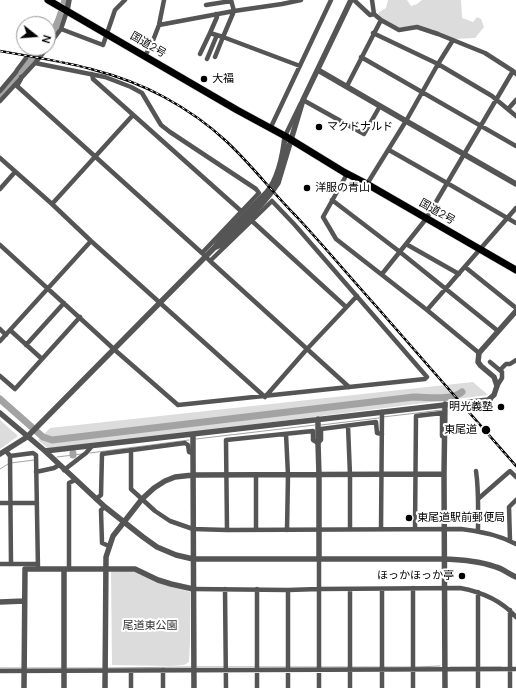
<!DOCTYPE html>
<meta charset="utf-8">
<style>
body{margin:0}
#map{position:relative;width:516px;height:688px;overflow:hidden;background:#fff;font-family:Manrope,sans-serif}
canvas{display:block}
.north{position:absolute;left:16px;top:16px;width:40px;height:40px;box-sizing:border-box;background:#fff;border:1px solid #999;border-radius:50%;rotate:107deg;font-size:11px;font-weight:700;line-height:16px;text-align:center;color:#000}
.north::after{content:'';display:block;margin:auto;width:14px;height:18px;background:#000;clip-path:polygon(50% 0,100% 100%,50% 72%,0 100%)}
</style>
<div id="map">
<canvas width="516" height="688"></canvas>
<div class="north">N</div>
</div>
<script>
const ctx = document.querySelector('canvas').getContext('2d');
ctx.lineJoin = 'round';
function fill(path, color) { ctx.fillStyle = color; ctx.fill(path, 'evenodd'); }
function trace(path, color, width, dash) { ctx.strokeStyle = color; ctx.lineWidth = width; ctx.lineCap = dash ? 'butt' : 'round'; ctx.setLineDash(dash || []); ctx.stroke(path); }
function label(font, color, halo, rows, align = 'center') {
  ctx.font = font + ' Manrope,"Noto Sans JP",sans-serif'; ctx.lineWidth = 4; ctx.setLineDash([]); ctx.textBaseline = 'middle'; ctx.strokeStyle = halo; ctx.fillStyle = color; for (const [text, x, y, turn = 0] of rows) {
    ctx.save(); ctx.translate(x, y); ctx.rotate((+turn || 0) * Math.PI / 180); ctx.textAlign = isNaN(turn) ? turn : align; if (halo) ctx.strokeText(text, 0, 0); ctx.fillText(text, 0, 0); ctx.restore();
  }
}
const green = new Path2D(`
 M388,0H407L411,6L417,4L422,0H461L462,18L473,22L477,17L481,19L484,27L475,38L454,39L435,31L432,29L430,30L417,26L398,28L381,18L378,13L386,8Z
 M473,382L488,395L50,450L38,440L50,428Z
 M0,420L18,436L0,449Z
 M124,571L136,572L162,584L190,592V641L189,662L184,665L171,666L112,665L111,572Z`);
const stream = new Path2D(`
 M450,409L459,408
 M383,417L442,410
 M321,425L379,418
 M196,439L315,425
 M90,453L189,440
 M57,457L82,454
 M11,463L34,460
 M0,469L8,464
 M197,667H224
 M227,667H256
 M259,667H286
 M289,667H318
 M321,667H348
 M351,667H380
 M383,667H412
 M415,667L440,666
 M450,667H475
 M481,667H501
 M0,668H22
 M27,668H62
 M67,668H102
 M107,668L192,667`);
const river = new Path2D(`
 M48,39C57,28 61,14 65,0
 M0,94L41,48
 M0,399L43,437L52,440L414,397C428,397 451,401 462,392
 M73,453V455`);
const minor = new Path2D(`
 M231,0L234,11L223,37L300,66
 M354,0L370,15L374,14
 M372,0L374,14L381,20L399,30L417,27L438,34L485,53L513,71L516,74
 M206,5L231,1
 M159,25L234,11L282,4L301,0
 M61,29L103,45L115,10L125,0
 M373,33L438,64L492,96L516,116
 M48,46L61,29L67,11
 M200,54L210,33
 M145,56L152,43L159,25L164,0
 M215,57L223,37L210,33L217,17L216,14
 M361,57L516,146
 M207,59L217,35
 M92,74L93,79L241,211
 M21,77V79L17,86L202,253
 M347,86L381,20
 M0,91L16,72L17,70L26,58
 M0,101L35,63L47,48
 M508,109L516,100
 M270,129L331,0
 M285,136L300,105L303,100L364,134L380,106
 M389,150L447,183L516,223
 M0,158L52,204L91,241L265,397L307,349L357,296
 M347,174L323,217L336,239L427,310L479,353
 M367,184L406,121L438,64L453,40
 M0,189L15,172
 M332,200L400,252L498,331
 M52,204L133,115
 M252,221L346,307
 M406,244L459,274
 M0,245L116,351L178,405L425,379L427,377L294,224L272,201L210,261L202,253L259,193L256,189L170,132L161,125L142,93L131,87L105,77L35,63
 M210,261L349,387
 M465,267L516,308
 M382,274L426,219L513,71
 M427,310L516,208
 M0,329L6,335
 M10,330L42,359
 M0,341L91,241
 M26,345L64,303
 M490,362L502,372V378L497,386
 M500,370L506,364H510L516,360
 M0,376L15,389L80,317
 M481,401L482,408L486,409L490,407L491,398
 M348,426L350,475V529
 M286,434L288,475L287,530
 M131,450V489L155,511L170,521L193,529L227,530L461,529C480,531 499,535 516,544
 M6,451L10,456L11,564
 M10,456L33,453L36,455L38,569
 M64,470L86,453L92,446
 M476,471C479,491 478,511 478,531
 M36,472L54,468L59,465
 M96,499L101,495L102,454L185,443L188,445L189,452L193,453
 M478,499L510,471L516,477
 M0,503H37
 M105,507L101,510L102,543L109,546
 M381,529L382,412
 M415,529L416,416L442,413V436L444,437
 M227,530L226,440L313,431V440L318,443L321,440V429L376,422L377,433L382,434
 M256,530V475
 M510,541L509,507L516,500
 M319,559V688
 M0,564H38
 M69,569V483L75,480
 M413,588V688
 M193,589L288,590L319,589L460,588C482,592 501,600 516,617
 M225,589L226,688
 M257,589V688
 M350,589V688
 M382,589V688
 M288,590V688
 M478,592V688
 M510,610V688
 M0,671L516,669
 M131,671V688
 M163,688V670`);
const tertiary = new Path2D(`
 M67,11L69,0
 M318,70L380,106L406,121L516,184
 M216,247L221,245C241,225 263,206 278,183L303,100L351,0
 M0,413L45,451L105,507L143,537L157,547L176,555L193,559H445C462,560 480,561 496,567C503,569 509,574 516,577
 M318,419V443L319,475V559
 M193,434V453L194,688
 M45,451L488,400L494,395L497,386L494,377L481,366L478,362L479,353L516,311
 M0,454L27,437L215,247L221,239L267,192C279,177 283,155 285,136
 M0,602L24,601
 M24,688L25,569H135L158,580L171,584L193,589
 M64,688V569
 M105,688L106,557L113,536L142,499L154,488L165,481L175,477L193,475L444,474
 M445,688L444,474L445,404`);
const trunk = new Path2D(`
 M48,0L237,110L285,136L347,174
 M344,172L367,184L516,270`);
const rail = new Path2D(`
 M0,51C57,61 113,69 164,97C186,109 208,124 226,141C251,164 272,192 296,216C323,245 349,276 376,306C423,359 469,413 516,466`);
const markers = [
 [204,79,4,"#000"],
 [319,127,4,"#000"],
 [307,188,4,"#000"],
 [501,407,4,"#000"],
 [486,430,5,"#000"],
 [409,518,4,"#000"],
 [462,576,4,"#000"]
];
const streetNames = [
 ["国道2号",148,45,30],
 ["国道2号",437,212,30]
];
const poiNames = [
 ["大福",212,79],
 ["マクドナルド",327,127],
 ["洋服の青山",315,188],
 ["明光義塾",493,407,"right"],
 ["東尾道",477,430,"right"],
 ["東尾道駅前郵便局",417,518],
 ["ほっかほっか亭",454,576,"right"]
];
const parkNames = [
 ["尾道東公園",150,626]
];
fill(green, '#dcdcdc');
trace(stream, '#a3a3a3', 1);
trace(river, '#a3a3a3', 7);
trace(trunk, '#dbdbdb', 8);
trace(minor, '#555', 4.5);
trace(tertiary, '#555', 5.5);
trace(trunk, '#000', 7);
trace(rail, '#000', 2.5);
trace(rail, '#fff', 1, [3]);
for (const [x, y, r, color] of markers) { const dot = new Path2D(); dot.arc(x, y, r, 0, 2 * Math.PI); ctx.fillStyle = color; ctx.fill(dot); trace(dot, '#fff', 1.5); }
label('11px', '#000', '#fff', streetNames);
label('11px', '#000', '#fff', poiNames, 'left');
label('11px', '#333', '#fff', parkNames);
</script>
